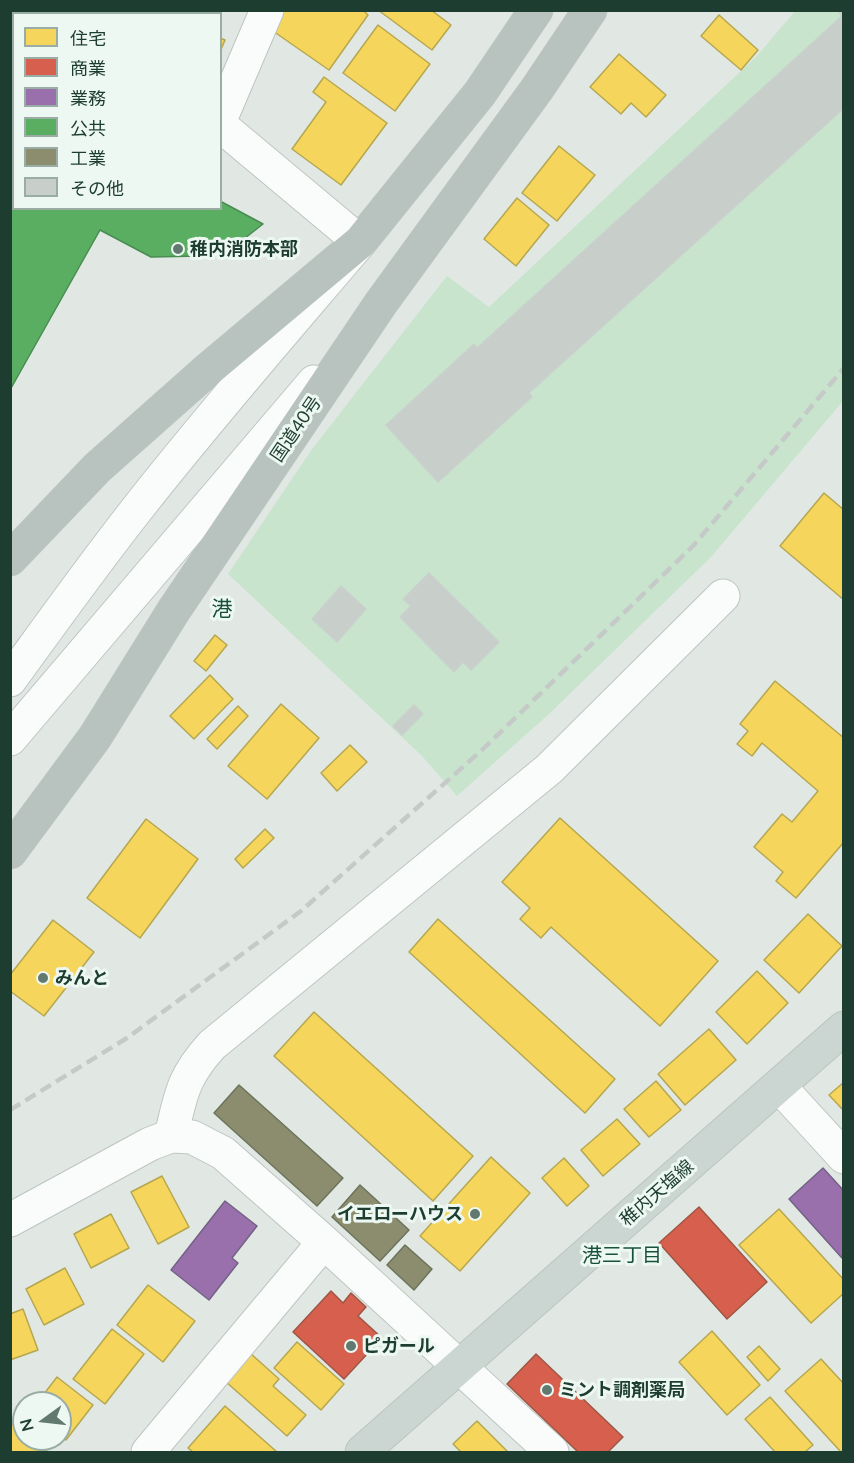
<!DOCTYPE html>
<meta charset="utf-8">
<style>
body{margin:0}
#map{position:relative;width:854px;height:1463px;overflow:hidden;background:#e1e8e4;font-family:Lato,"Noto Sans JP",sans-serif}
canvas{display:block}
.frame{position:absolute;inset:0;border:12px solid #1d3d30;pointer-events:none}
.legend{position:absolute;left:12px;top:12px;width:210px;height:198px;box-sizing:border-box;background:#eef8f2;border:2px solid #9aada4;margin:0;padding:8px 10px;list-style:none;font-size:18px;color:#1d3d30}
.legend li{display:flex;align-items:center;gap:12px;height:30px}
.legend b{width:30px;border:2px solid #9aada4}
.north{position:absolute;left:12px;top:1391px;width:60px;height:60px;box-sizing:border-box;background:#eef8f2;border:2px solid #9aada4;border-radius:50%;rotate:255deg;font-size:16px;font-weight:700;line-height:24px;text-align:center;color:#1d3d30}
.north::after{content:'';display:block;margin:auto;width:21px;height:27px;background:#62796f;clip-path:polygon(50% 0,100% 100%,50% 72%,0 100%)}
</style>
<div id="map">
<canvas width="854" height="1463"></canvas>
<div class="frame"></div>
<ul class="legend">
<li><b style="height:16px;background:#f6d55c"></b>住宅</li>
<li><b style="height:16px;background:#d6604d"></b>商業</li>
<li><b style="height:16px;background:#9970ab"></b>業務</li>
<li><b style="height:16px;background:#5aae61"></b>公共</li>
<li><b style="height:16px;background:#8c8c6e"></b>工業</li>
<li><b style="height:16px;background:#c8cfcb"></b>その他</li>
</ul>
<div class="north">N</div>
</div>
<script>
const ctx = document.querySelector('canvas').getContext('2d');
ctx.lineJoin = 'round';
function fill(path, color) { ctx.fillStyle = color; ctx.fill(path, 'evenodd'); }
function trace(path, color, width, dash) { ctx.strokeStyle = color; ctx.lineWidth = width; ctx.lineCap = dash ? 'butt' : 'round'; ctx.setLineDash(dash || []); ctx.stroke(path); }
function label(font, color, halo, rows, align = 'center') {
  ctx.font = font + ' Lato,"Noto Sans JP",sans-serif'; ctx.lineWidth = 6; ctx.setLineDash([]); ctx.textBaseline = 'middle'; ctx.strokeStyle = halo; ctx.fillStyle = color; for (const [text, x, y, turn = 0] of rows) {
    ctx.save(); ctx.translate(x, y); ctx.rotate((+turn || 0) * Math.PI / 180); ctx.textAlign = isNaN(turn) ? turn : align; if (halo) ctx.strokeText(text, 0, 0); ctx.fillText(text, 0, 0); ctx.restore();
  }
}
const green = new Path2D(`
 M795,11H843V401L711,557L549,714L457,796L421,755L228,574L312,449L447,276L489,307L757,56Z`);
const homes = new Path2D(`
 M24,10H59L58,14H31Z
 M85,10H142L150,14H84Z
 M168,10H217L216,14H176Z
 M283,10H363L368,15L329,70L270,29Z
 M378,10H431L451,25L432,50Z
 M719,15L758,50L741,70L701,36Z
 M378,25L430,64L395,111L343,73Z
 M220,38L225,40L220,52Z
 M619,54L666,95L646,117L631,103L621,114L590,87Z
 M324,77L387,123L341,185L292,149L326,102L313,92Z
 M559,146L595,175L557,221L522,193Z
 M517,198L549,225L516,266L484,239Z
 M824,493L844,510V600L780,546Z
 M215,635L227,645L206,671L194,661Z
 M210,675L233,699L194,739L170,716Z
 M775,681L844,738V842L796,898L776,881L783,872L754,847L782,814L792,822L818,791L762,743L752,756L737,744L748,731L740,724Z
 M281,704L319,738L267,799L228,766Z
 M238,706L248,716L217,749L207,739Z
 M350,745L367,762L337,791L321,773Z
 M560,818L718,961L660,1026L551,927L541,938L520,919L530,908L502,882Z
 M146,819L198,859L140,938L87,898Z
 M265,829L274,838L243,868L235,859Z
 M808,914L842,946L799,993L764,960Z
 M438,919L615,1079L585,1113L409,952Z
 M53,920L94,952L44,1016L10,991V975Z
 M757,971L788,1003L747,1044L716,1012Z
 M314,1012L473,1156L433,1201L274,1056Z
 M709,1029L736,1060L685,1105L658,1074Z
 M656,1081L681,1110L649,1137L624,1109Z
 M844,1082V1111L829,1095Z
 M617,1119L640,1144L603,1176L581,1150Z
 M491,1157L530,1193L460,1271L420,1236Z
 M564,1158L589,1186L567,1206L542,1178Z
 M162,1176L189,1227L158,1244L131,1192Z
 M779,1209L844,1280V1293L811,1323L739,1245Z
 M111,1214L129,1248L91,1268L74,1234Z
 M65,1268L84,1304L44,1325L26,1289Z
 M148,1285L195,1321L163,1362L117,1325Z
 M23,1309L38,1350L10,1360V1314Z
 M112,1329L144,1354L105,1404L73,1379Z
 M712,1331L760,1385L727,1415L679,1362Z
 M297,1342L344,1384L321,1410L274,1368Z
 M759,1346L780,1369L768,1381L747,1357Z
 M250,1353L279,1379L273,1386L306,1415L287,1436L225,1381Z
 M821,1359L844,1384V1450L841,1452L785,1391Z
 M57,1377L93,1405L66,1440L60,1435V1403H37Z
 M770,1397L813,1445L805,1452H775L745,1419Z
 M225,1406L277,1452H193L188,1448Z
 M21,1414L24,1416V1439L55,1440L45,1452H10V1427Z
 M477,1421L508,1452H461L453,1444Z`);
const shops = new Path2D(`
 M699,1207L767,1282L727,1319L659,1243Z
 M331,1291L343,1303L351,1293L366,1307L358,1316L382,1338L344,1379L293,1332Z
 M536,1354L623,1437L608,1452H578L507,1384Z`);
const offices = new Path2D(`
 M823,1168L844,1191V1256L842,1258L789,1199Z
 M225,1201L257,1226L232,1258L238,1263L209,1300L171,1270Z`);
const public = new Path2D(`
 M14,96V208H220V201L263,224L240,242L201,256L151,257L100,230L10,390V101Z`);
const industry = new Path2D(`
 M239,1085L343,1178L317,1206L214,1113Z
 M360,1185L409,1230L380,1261L332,1217Z
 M405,1245L432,1269L414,1290L387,1265Z`);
const building = new Path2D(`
 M837,10H844V108L529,393L532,397L438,482L386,425L474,344L477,348L842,16Z
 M429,573L499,642L471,670L463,662L454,672L400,617L411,606L403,599Z
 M341,586L366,609L337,642L312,619Z
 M414,705L423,714L402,735L393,726Z`);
const minor = new Path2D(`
 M10,30L14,32
 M220,120L267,10
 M10,680C53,621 95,562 141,504C211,415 286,329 360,242L220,125
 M10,739L314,382
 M779,1086L844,1157
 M171,1136C181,1095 182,1078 212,1045L549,769L723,596
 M10,1220L150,1144L171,1136L192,1137L223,1153L324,1242L552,1452
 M148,1452L324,1242`);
const major = new Path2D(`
 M362,1452L844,1028`);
const highway = new Path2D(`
 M10,559L97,468L204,373L360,242L480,93L536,10
 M10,852L95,737L174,610L381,303L537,89L590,10`);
const rail = new Path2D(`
 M10,1110L127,1038L301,911L482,750L693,546L844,368`);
const markers = [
 [178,249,6,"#62796f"],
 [43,978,6,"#62796f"],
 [475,1214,6,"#62796f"],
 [351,1346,6,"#62796f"],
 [547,1390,6,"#62796f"]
];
const poiNames = [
 ["稚内消防本部",190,249],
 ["みんと",55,978],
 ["イエローハウス",463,1214,"right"],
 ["ピガール",363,1346],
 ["ミント調剤薬局",559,1390]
];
const streetNames = [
 ["国道40号",296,429,-56],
 ["稚内天塩線",657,1193,-41]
];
const neighbourhoodNames = [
 ["港三丁目",622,1256]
];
const quarterNames = [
 ["港",222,609]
];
fill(green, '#c8e4cd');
fill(homes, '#f6d55c');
trace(homes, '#b5a74f', 1.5);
fill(shops, '#d6604d');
trace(shops, '#9e5644', 1.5);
fill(offices, '#9970ab');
trace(offices, '#746186', 1.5);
fill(public, '#5aae61');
trace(public, '#488c52', 1.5);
fill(industry, '#8c8c6e');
trace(industry, '#6b745b', 1.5);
fill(building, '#c8cfcb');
trace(building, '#cad1cd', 1.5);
trace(minor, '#bec5c1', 35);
trace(major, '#bbc5c0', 35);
trace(highway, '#bbc5c0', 35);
trace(minor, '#fafcfb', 33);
trace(major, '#cbd5d1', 33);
trace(highway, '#b8c2bf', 33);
trace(rail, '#c5cac8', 4.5, [12, 6]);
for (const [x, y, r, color] of markers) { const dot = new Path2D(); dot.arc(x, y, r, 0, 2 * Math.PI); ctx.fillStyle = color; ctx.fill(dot); trace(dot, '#eef8f2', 2); }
label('bold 18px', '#1d3d30', '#eef8f2', poiNames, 'left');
label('18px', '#1d3d30', '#eef8f2', streetNames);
label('20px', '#17513b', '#eef8f2', neighbourhoodNames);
label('21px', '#17513b', '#eef8f2', quarterNames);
</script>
